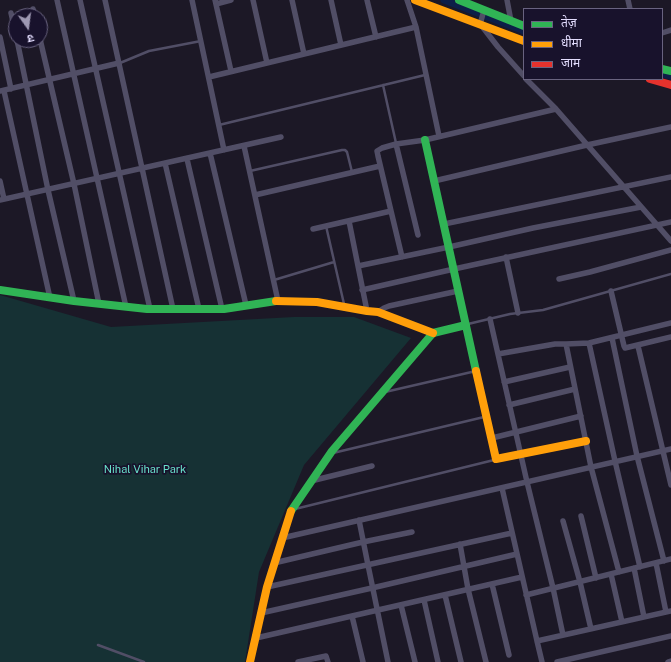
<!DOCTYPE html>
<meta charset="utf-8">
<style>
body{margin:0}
#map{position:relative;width:671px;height:662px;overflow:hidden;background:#1c1826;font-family:"Public Sans","Noto Sans Devanagari",sans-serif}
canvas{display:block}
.legend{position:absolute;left:523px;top:8px;width:140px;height:72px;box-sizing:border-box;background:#18122c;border:1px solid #696380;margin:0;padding:5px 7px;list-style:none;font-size:12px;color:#e3ddfe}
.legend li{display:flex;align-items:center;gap:8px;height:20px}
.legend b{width:20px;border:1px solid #696380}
.north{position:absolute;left:8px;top:8px;width:40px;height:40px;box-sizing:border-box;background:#18122c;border:1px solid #696380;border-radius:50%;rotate:166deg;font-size:11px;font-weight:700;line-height:16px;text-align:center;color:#e3ddfe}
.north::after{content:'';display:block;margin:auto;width:14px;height:18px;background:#9d98b2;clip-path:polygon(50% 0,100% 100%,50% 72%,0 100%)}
</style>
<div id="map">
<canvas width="671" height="662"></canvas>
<ul class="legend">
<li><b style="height:5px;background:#30b455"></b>तेज़</li>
<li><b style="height:5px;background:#ff9f0a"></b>धीमा</li>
<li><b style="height:5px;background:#e5322d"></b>जाम</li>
</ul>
<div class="north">उ</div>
</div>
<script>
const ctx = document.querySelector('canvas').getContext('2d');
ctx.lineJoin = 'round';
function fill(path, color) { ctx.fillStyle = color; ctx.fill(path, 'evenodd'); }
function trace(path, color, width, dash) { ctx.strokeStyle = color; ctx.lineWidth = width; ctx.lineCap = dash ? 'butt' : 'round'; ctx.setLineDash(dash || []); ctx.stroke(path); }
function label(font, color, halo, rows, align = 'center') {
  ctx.font = font + ' "Public Sans",sans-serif'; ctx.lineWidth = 3.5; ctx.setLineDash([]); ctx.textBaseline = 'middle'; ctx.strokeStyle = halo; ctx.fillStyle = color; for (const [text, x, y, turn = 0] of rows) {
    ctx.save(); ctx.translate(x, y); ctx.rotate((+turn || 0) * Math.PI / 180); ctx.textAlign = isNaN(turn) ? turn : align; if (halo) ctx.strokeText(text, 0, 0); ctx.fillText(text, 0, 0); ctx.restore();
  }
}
const green = new Path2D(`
 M0,295L111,327L294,317H354L411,338L304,465L259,572L245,662H0Z`);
const canal = new Path2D(`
 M444,0L524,31
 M662,74L671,76`);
const lane = new Path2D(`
 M120,63L149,51L201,41
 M383,85L396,143
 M219,125L425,75
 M250,171L342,150H345L347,152L352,172
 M326,226L344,304
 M274,280L334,262
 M468,324L510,314L543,310L671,274
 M385,392L476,371
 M333,453L484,417
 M295,509L494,460
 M98,645L144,662`);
const street = new Path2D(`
 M57,0L126,307
 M80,0L150,309
 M105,0L173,309
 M192,0L224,150
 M215,0L231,71
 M253,0L267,63
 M292,0L304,54
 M331,0L341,45
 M367,0L376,37
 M407,0L416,27L439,136
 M507,0L511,21
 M628,0L630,9
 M216,4L231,0
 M33,9L34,16
 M484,10L481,21V25L498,47L524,76
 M11,13L16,35
 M662,33L671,30
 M0,37L11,89
 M40,39L74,184L99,304
 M17,40L48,190L74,301
 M209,77L416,27
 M526,79L556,109L671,241
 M0,91L119,63
 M4,91L50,298
 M396,144L418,235
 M244,146L278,301
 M210,153L246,305
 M187,159L222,309
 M165,163L199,309
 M0,181L4,199
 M434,181L587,145L671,127
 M255,195L380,166
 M0,200L281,137
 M391,211L402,257
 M349,221L367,311
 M444,224L671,177
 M313,229L391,211L378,156L377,151L382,148L396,144L425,140L556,109
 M506,257L518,313
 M358,266L449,247L533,228L641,207
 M559,279L590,272L671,250
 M362,290L454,269L671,222
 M611,291L624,346L625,348L671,337
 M378,312L384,308L389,306L458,291
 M490,319L527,482L553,588L563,635
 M612,338L637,456L664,561
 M589,343L615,461L640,567
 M566,344L589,343L671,323
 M638,346L671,485
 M498,354L555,344H566L591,467L619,572
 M504,382L570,367
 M509,405L575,389
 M492,438L581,416
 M311,481L372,466
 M502,488L537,641L671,611
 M581,516L596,578
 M359,520L368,565L388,662
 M563,521L580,582L591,629
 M282,538L671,449
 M460,544L468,589L486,662
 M274,563L363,542L412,532
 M656,563L666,612
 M634,568L644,617
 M611,574L622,622
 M492,584L509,655
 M267,587L512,533
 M445,595L461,662
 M526,595L671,559
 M424,600L438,662
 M401,605L415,662
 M261,613L372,588L517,554
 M352,616L363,662
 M256,638L522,577
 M537,641L542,662
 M298,662L326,656L328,662
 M557,662L671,636
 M668,662L671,661`);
const fast = new Path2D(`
 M459,0L524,26
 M662,69L671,71
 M425,140L476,371
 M0,290L74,301L147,309H224L276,301
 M291,511L332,451L433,333L466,325`);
const slow = new Path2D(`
 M415,0L524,41
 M276,301L317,302L367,311L378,312L433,333
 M476,371L496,459L586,441
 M250,662L267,587L291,511`);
const jam = new Path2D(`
 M650,79L671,85`);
const parkNames = [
 ["Nihal Vihar Park",145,470]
];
fill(green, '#163134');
trace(canal, '#0d1e48', 7);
trace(lane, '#514e66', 2.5);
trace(street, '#514e66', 5.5);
trace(fast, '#30b455', 8);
trace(slow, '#ff9f0a', 8);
trace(jam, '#e5322d', 8);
label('11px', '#68e0ca', '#18122c', parkNames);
</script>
